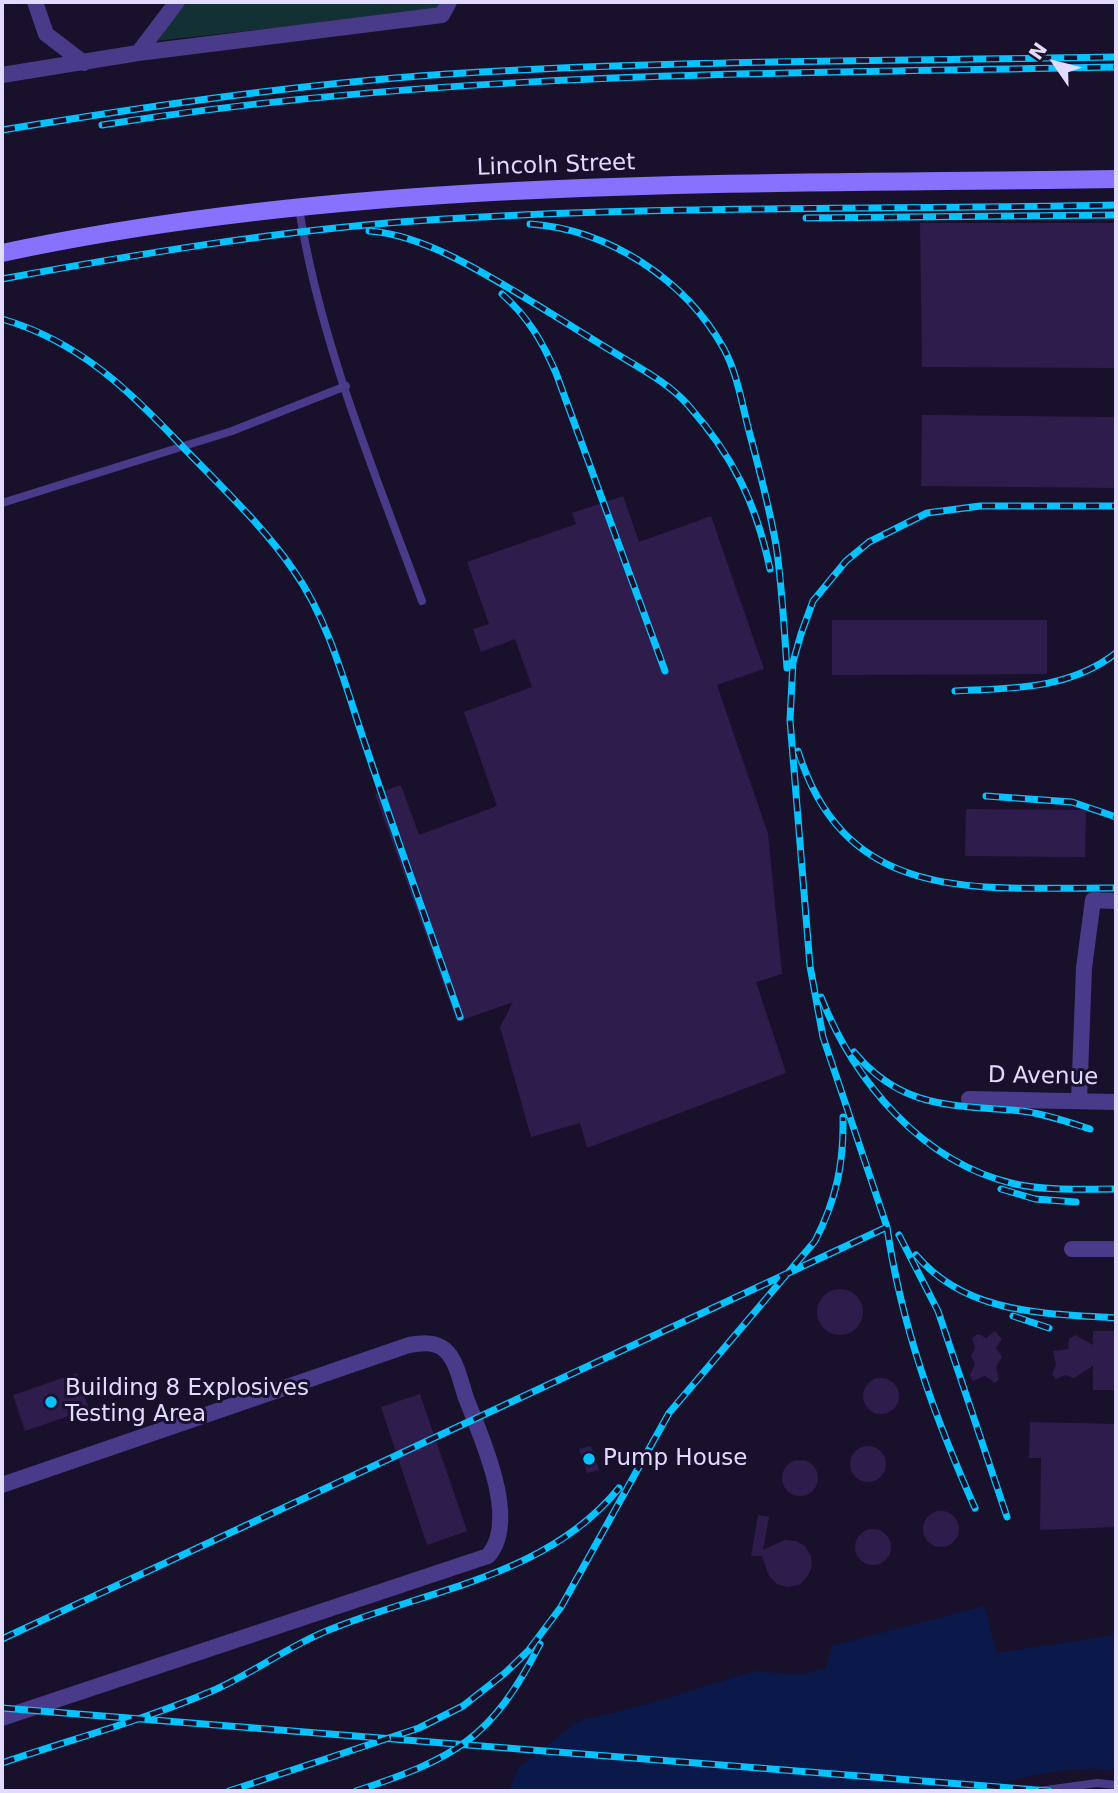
<!DOCTYPE html>
<style>
body{margin:0}
#map{position:relative;width:1118px;height:1793px;overflow:hidden;background:#19112b;font-family:"DejaVu Sans",sans-serif}
canvas{display:block}
.frame{position:absolute;inset:0;border:4px solid #e3daff;pointer-events:none}
.north{position:absolute;left:1020px;top:28px;width:70px;height:70px;-webkit-text-stroke:5px #19112b;paint-order:stroke;rotate:305deg;font-size:19px;font-weight:700;line-height:28px;text-align:center;color:#e3daff}
.north::after{content:'';display:block;margin:auto;width:24px;height:32px;background:#e3daff;clip-path:polygon(50% 0,100% 100%,50% 72%,0 100%)}
</style>
<div id="map">
<canvas width="1118" height="1793"></canvas>
<div class="frame"></div>
<div class="north">N</div>
</div>
<script>
const ctx = document.querySelector('canvas').getContext('2d');
ctx.lineJoin = 'round';
function fill(path, color) { ctx.fillStyle = color; ctx.fill(path, 'evenodd'); }
function trace(path, color, width, dash) { ctx.strokeStyle = color; ctx.lineWidth = width; ctx.lineCap = dash ? 'butt' : 'round'; ctx.setLineDash(dash || []); ctx.stroke(path); }
function label(font, color, halo, rows, align = 'center') {
  ctx.font = font + ' "DejaVu Sans",sans-serif'; ctx.lineWidth = 6; ctx.setLineDash([]); ctx.textBaseline = 'middle'; ctx.strokeStyle = halo; ctx.fillStyle = color; for (const [text, x, y, turn = 0] of rows) {
    ctx.save(); ctx.translate(x, y); ctx.rotate((+turn || 0) * Math.PI / 180); ctx.textAlign = isNaN(turn) ? turn : align; if (halo) ctx.strokeText(text, 0, 0); ctx.fillText(text, 0, 0); ctx.restore();
  }
}
const green = new Path2D(`
 M173,2H449L445,9L146,42Z`);
const water = new Path2D(`
 M984,1606L997,1653L1116,1635V1770C1070,1765 1019,1776 975,1791H509L518,1768L579,1721L648,1704L755,1671L802,1675L826,1668L832,1646Z`);
const building = new Path2D(`
 M920,223H1116V368L922,367Z
 M922,415L1116,417V488L921,486Z
 M623,496L639,542L711,516L764,669L717,685L768,834L782,974L756,982L786,1073L587,1148L580,1123L531,1137L500,1027L513,1002L457,1022L375,794L401,785L419,835L497,806L464,712L532,687L515,639L481,652L473,629L489,624L467,562L576,524L572,513Z
 M832,620H1047V674L832,675Z
 M966,809L1086,810L1085,857L965,856Z
 M817 1312a23 23 0 1 1 46 0a23 23 0 1 1-46 0Z
 M995,1331L1002,1339L996,1348L1002,1357L996,1367L999,1379L995,1383L985,1376L973,1381L970,1375L975,1364L971,1356L975,1348L972,1338L978,1334L986,1338Z
 M1093,1331H1116V1390H1093V1366L1074,1378L1065,1375L1056,1379L1052,1374L1056,1365L1053,1351L1068,1349L1069,1339L1075,1335L1093,1345Z
 M77,1373L89,1409L25,1431L13,1395Z
 M863 1396a18 18 0 1 1 36 0a18 18 0 1 1-36 0Z
 M420,1394L467,1531L427,1545L381,1407Z
 M1030,1422L1116,1424V1527L1040,1530L1041,1458H1029Z
 M850 1464a18 18 0 1 1 36 0a18 18 0 1 1-36 0Z
 M591,1446L599,1470L587,1473L579,1449Z
 M782 1478a18 18 0 1 1 36 0a18 18 0 1 1-36 0Z
 M923 1529a18 18 0 1 1 36 0a18 18 0 1 1-36 0Z
 M758,1515L769,1517L763,1550L784,1540L796,1541L805,1546L811,1556L812,1567L807,1577L799,1585L787,1587L777,1584L769,1576L762,1556H751Z
 M855 1547a18 18 0 1 1 36 0a18 18 0 1 1-36 0Z`);
const service = new Path2D(`
 M299,208C320,343 375,473 422,601
 M2,503L232,431L346,386
 M1039,1791L1097,1783L1116,1785`);
const minor = new Path2D(`
 M35,2L46,34L84,63
 M138,53L177,2
 M2,75L138,53L442,15L449,2
 M969,1099L1116,1102
 M1079,1101L1084,968L1093,900L1116,901
 M1072,1249H1116
 M2,1485L409,1345C421,1343 435,1341 445,1350C457,1360 461,1384 466,1398C481,1437 520,1520 488,1556L2,1718`);
const secondary = new Path2D(`
 M2,253C367,175 745,185 1116,179`);
const rail = new Path2D(`
 M102,125C437,71 777,74 1116,67
 M2,130C150,106 298,84 448,74C670,60 894,61 1116,57
 M806,218L1116,215
 M530,224C608,229 686,280 724,349C737,373 742,404 749,431C759,468 769,506 776,545C782,585 784,627 787,668
 M369,231C398,233 429,245 455,258C508,285 559,319 610,350C636,366 668,382 688,405C733,456 756,503 770,569
 M2,279C137,254 276,231 414,221C647,205 882,210 1116,205
 M502,294C528,317 542,341 556,373L665,671
 M2,319C78,341 128,389 181,445C219,485 263,525 294,571C330,622 346,689 366,747C396,837 429,927 460,1017
 M955,691C1012,688 1068,690 1116,653
 M798,751C847,908 983,887 1116,888
 M986,796L1072,802L1116,817
 M821,997C854,1081 922,1163 1015,1184C1048,1191 1082,1189 1116,1189
 M854,1052C902,1110 955,1105 1022,1111C1046,1114 1068,1122 1090,1129
 M1001,1189L1035,1199L1076,1202
 M887,1227C901,1325 935,1418 975,1508
 M899,1235L938,1311L1007,1517
 M916,1255C967,1315 1045,1313 1116,1318
 M1013,1316L1049,1328
 M2,1639L887,1227L823,1037L810,966L790,720L793,662L801,634L813,601L846,561L869,542L927,513L980,506H1116
 M2,1708L1049,1791
 M2,1763C72,1739 144,1720 212,1691C256,1672 292,1643 339,1626C437,1588 549,1574 619,1488
 M229,1791L419,1728L463,1706L505,1673L528,1651L561,1607L669,1413L815,1241C836,1200 844,1164 843,1117
 M356,1791C455,1758 491,1740 540,1644`);
const markers = [
 [51,1402,7,"#06c3ff"],
 [589,1459,7,"#06c3ff"]
];
const streetNames = [
 ["Lincoln Street",556,166,-2],
 ["D Avenue",1043,1077,1]
];
const poiNames = [
 ["Building 8 Explosives",65,1389],
 ["Testing Area",65,1415],
 ["Pump House",603,1459]
];
fill(green, '#133135');
fill(water, '#0a194a');
fill(building, '#2d1c4c');
trace(service, '#493b8a', 8);
trace(minor, '#493b8a', 16);
trace(secondary, '#8871ff', 18);
trace(rail, '#06c3ff', 7);
trace(rail, '#19112b', 4.5, [13]);
for (const [x, y, r, color] of markers) { const dot = new Path2D(); dot.arc(x, y, r, 0, 2 * Math.PI); ctx.fillStyle = color; ctx.fill(dot); trace(dot, '#19112b', 2.5); }
label('23px', '#e3daff', '#19112b', streetNames);
label('23px', '#e3daff', '#19112b', poiNames, 'left');
</script>
